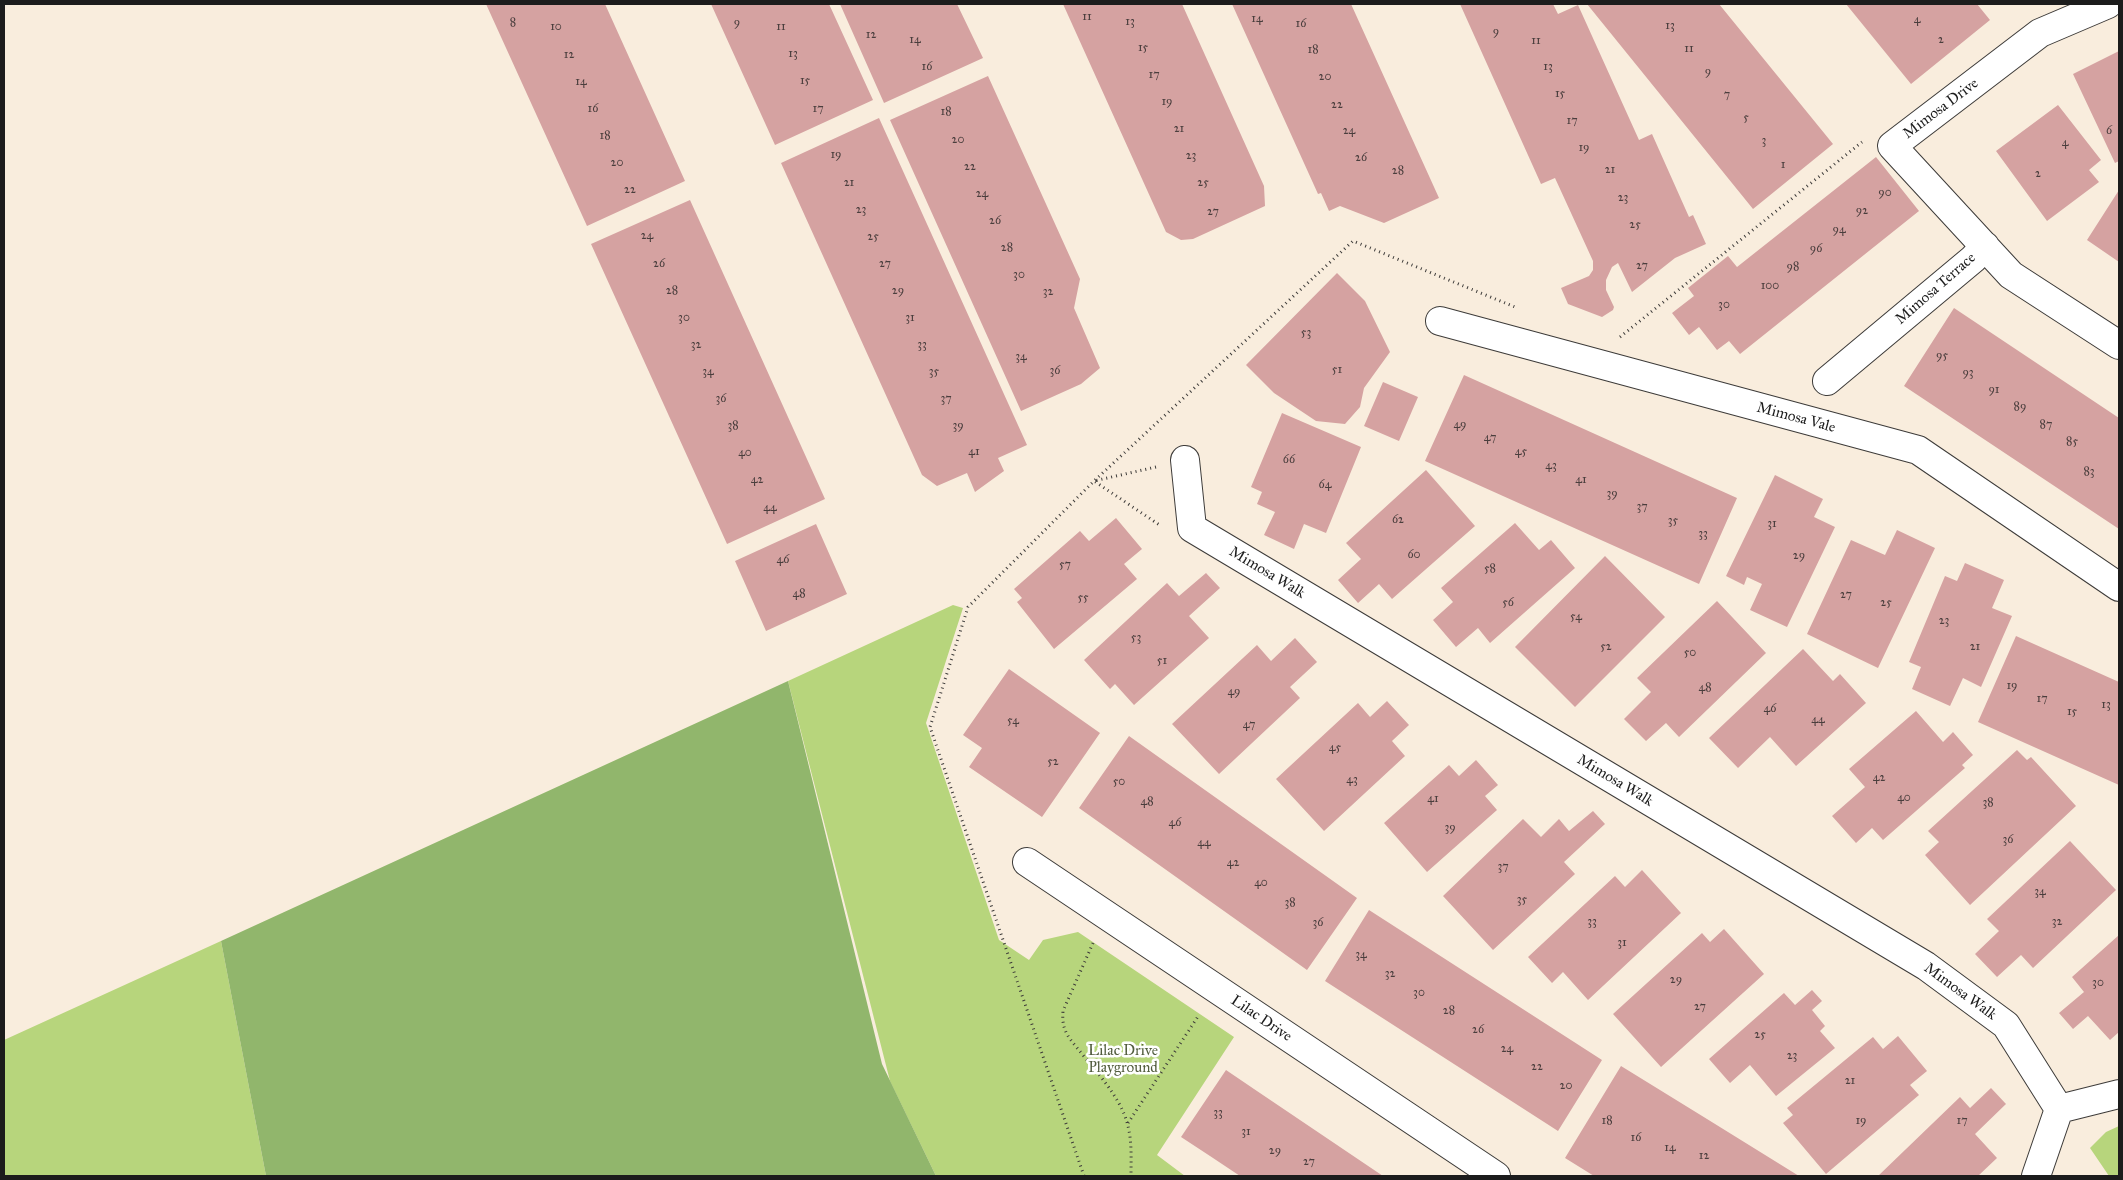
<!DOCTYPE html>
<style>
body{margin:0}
#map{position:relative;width:2123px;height:1180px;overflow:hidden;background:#f9eddd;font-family:"IM FELL Great Primer",serif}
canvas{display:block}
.frame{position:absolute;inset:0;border:5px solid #1c1c1c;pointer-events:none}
</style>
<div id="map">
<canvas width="2123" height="1180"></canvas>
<div class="frame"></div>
</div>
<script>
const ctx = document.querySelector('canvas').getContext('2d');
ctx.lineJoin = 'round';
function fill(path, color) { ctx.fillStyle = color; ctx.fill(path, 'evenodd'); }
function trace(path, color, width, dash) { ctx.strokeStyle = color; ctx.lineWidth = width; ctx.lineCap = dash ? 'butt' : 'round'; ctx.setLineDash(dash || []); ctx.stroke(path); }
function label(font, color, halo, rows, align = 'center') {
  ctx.font = font + ' "IM FELL Great Primer",serif'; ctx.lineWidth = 5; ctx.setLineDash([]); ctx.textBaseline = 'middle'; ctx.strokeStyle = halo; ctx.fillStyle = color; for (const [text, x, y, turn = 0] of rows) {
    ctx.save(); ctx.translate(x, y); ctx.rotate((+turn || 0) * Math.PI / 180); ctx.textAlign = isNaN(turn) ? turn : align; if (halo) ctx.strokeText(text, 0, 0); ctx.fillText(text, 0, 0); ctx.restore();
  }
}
const green = new Path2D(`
 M953,605L963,608L926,723L999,940L1029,960L1043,940L1078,932L1234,1037L1157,1155L1185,1176H936L890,1081L788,681Z
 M221,941L266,1176H4V1040Z
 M2119,1126V1176H2109L2090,1148L2106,1132Z`);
const forest = new Path2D(`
 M788,681L882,1064L936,1176H266L221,941Z`);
const building = new Path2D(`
 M486,4H605L685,181L587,226Z
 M711,4H829L873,100L775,145Z
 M840,4H957L983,58L884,103Z
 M1063,4H1182L1264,186L1265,206L1193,239L1181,240L1166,232Z
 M1232,4H1351L1439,198L1384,223L1340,206L1329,211L1321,193L1318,194Z
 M1460,4H1553L1558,14L1578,5L1639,140L1652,134L1689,217L1693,215L1706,244L1675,258L1632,292L1618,263L1612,267L1606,280V290L1614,307L1613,310L1602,317L1568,304L1561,288L1589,276L1593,270V261L1555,178L1541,184Z
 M1587,4H1719L1833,144L1753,209Z
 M1846,4H1977L1990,20L1911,84Z
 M2119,51V161L2115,163L2073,74Z
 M988,76L1080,279L1074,308L1100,368L1081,384L1021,411L890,120Z
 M2058,105L2101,160L2089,170L2099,182L2047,221L1996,151Z
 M879,118L1027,445L998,458L1004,471L975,492L967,473L937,486L922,475L781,163Z
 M1876,157L1919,211L1740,354L1729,341L1717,350L1699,327L1689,335L1672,313L1694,296L1688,288L1728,256L1737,267Z
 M2119,190V262L2087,240Z
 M690,200L825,499L727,544L591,244Z
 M1337,273L1365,301L1390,352L1364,388L1360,407L1345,424L1316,421L1274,393L1246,365Z
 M1954,308L2119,418V529L1904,386Z
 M1464,375L1737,498L1699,584L1425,461Z
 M1383,382L1418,397L1399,441L1364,426Z
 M1282,413L1361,447L1326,533L1304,524L1294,549L1264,535L1275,512L1257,504L1262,492L1251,487Z
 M1426,470L1475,526L1392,599L1379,584L1358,603L1338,580L1361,559L1346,543Z
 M1775,475L1823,499L1814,517L1835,527L1787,627L1750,610L1762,584L1747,577L1744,585L1726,576Z
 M1116,518L1142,549L1124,564L1137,579L1054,649L1017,602L1022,598L1014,589L1080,531L1089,541Z
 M1515,523L1539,550L1551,540L1575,568L1490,643L1478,628L1456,647L1433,620L1453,602L1441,588Z
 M816,524L847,594L766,631L735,561Z
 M1897,530L1935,548L1878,668L1807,634L1851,540L1885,555Z
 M1605,556L1665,617L1575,707L1515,647Z
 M1965,563L2004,580L1992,608L2012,616L1981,687L1963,678L1950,706L1912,689L1921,667L1909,662L1945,576L1957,581Z
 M1206,573L1220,588L1189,616L1209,638L1134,705L1115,684L1110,689L1084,660L1167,583L1179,596Z
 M1717,601L1766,653L1679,737L1666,723L1646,741L1624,719L1651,692L1637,678Z
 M2016,636L2119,682V785L1978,722Z
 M1295,638L1317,662L1290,687L1300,698L1219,774L1172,724L1257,645L1271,661Z
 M1803,649L1833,681L1840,674L1866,703L1796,766L1770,737L1738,768L1709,738Z
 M1009,669L1100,733L1042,817L969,767L982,748L963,735Z
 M1387,701L1409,725L1392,741L1405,756L1324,831L1276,779L1358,703L1370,717Z
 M1916,711L1943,742L1953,732L1973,755L1962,765L1965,768L1883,840L1872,828L1856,843L1832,816L1865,787L1849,769Z
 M1129,736L1357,898L1307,970L1079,808Z
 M2017,750L2027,760L2031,757L2076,806L1970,905L1925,855L1939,842L1928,831Z
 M1476,760L1498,785L1485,796L1497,810L1427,872L1384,823L1449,765L1459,776Z
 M1593,811L1605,824L1564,862L1575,874L1493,950L1443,896L1523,819L1541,837L1559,819L1569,831Z
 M2070,841L2116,890L2033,968L2021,955L1997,977L1975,954L1999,931L1987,919Z
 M1642,870L1681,913L1588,1000L1563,972L1552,983L1528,957L1615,876L1625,887Z
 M1369,910L1602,1060L1558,1131L1325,981Z
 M1724,929L1764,974L1661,1067L1613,1014L1702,933L1710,942Z
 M2119,935V1032L2110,1040L2088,1016L2073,1029L2059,1013L2084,992L2072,977Z
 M1812,990L1822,1001L1812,1010L1825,1026L1820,1031L1835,1048L1776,1096L1750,1065L1730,1083L1709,1059L1784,993L1795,1005Z
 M1898,1036L1927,1071L1910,1085L1919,1095L1826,1174L1783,1123L1793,1115L1787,1108L1873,1037L1883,1049Z
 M1621,1066L1707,1119L1799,1176H1594L1565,1158Z
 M1226,1070L1254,1089L1383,1176H1240L1210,1156L1181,1137Z
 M1991,1088L2006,1104L1975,1134L1997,1158L1978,1176H1878L1960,1097L1970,1108Z`);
const path = new Path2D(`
 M1620,337L1862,142
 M1156,467L1094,481L1161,526
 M1093,943L1063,1011C1062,1023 1064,1030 1070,1039C1089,1064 1121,1095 1128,1126C1132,1142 1131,1159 1131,1176
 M1128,1123L1199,1015
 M1084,1176L930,727L968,607L1094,481L1353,241L1515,307`);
const minor = new Path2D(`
 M2108,4L2040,33L1892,146L2011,275L2119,345
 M1440,321L1918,450L2119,587
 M1827,381L1973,259L1985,246
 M1185,460L1192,528L1926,966L2006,1025L2059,1109
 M1027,862L1496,1176
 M2059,1109L2119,1094
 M2036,1176L2059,1109`);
const numberNames = [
 ["11",1087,17],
 ["14",1257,19],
 ["4",1917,20],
 ["13",1130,22],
 ["8",513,23],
 ["9",737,23],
 ["16",1301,24],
 ["13",1670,26],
 ["10",556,27],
 ["11",781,27],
 ["9",1496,32],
 ["12",871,35],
 ["14",915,40],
 ["2",1941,40],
 ["11",1536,41],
 ["15",1143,48],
 ["11",1689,49],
 ["18",1313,50],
 ["13",793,54],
 ["12",569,55],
 ["16",927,67],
 ["13",1548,67],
 ["9",1708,72],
 ["17",1154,75],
 ["20",1325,77],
 ["15",805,81],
 ["14",581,82],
 ["15",1560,94],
 ["7",1727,95],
 ["19",1167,102],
 ["22",1337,105],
 ["16",593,109],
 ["17",818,109],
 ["18",946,112],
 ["5",1746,118],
 ["17",1572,121],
 ["21",1179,129],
 ["24",1349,131],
 ["6",2109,131],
 ["18",605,136],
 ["20",958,140],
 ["3",1764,141],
 ["4",2065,143],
 ["19",1584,148],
 ["19",836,155],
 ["23",1191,156],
 ["26",1361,158],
 ["20",617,163],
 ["1",1783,165],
 ["22",970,167],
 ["21",1610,170],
 ["28",1398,171],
 ["2",2038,174],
 ["21",849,183],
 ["25",1203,183],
 ["22",630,190],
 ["90",1885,193],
 ["24",982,194],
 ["23",1623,198],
 ["23",861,210],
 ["92",1862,211],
 ["27",1213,212],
 ["26",995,221],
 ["25",1635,225],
 ["94",1839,230],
 ["24",647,236],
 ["25",873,237],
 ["28",1007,248],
 ["96",1816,249],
 ["26",659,264],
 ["27",885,264],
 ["27",1642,266],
 ["98",1793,267],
 ["30",1019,275],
 ["100",1770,286],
 ["28",672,291],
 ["29",898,291],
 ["32",1048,292],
 ["30",1724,305],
 ["30",684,318],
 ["31",910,318],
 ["53",1306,333],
 ["32",696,345],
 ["33",922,345],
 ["95",1942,356],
 ["34",1021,357],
 ["51",1337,370],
 ["36",1055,371],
 ["34",708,372],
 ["35",934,372],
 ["93",1968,373],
 ["91",1994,390],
 ["36",721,399],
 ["37",946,399],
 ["89",2020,407],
 ["49",1460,425],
 ["87",2046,425],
 ["38",733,426],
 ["39",958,426],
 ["47",1490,438],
 ["85",2072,442],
 ["41",974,452],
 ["45",1521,452],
 ["40",745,453],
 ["66",1289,460],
 ["43",1551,466],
 ["83",2089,472],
 ["42",757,480],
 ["41",1581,480],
 ["64",1325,485],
 ["39",1612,494],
 ["37",1642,507],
 ["44",770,508],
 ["62",1398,520],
 ["35",1673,521],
 ["31",1772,524],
 ["33",1703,534],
 ["60",1414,555],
 ["29",1799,556],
 ["46",783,560],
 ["57",1065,565],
 ["58",1490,569],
 ["48",799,594],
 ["27",1846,595],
 ["55",1083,598],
 ["56",1508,603],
 ["25",1886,603],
 ["54",1576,617],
 ["23",1944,621],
 ["53",1136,638],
 ["52",1606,647],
 ["21",1975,647],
 ["50",1690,653],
 ["51",1162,661],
 ["19",2012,686],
 ["48",1705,688],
 ["49",1234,692],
 ["17",2042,699],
 ["13",2106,705],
 ["46",1770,709],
 ["15",2072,712],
 ["44",1818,720],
 ["54",1013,721],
 ["47",1249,725],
 ["45",1335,748],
 ["52",1053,762],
 ["42",1879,778],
 ["43",1352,780],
 ["50",1119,782],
 ["40",1904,798],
 ["41",1433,799],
 ["48",1147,802],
 ["38",1988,803],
 ["46",1175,823],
 ["39",1450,828],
 ["36",2008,840],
 ["44",1204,843],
 ["42",1233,863],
 ["37",1503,867],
 ["40",1261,883],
 ["34",2040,892],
 ["35",1522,900],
 ["38",1290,903],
 ["33",1592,922],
 ["32",2057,922],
 ["36",1318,923],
 ["31",1622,943],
 ["34",1361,955],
 ["32",1390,974],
 ["29",1676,980],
 ["30",2098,983],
 ["30",1419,993],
 ["27",1700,1007],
 ["28",1449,1011],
 ["26",1478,1030],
 ["25",1760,1035],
 ["24",1507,1049],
 ["23",1792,1056],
 ["22",1537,1067],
 ["21",1850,1081],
 ["20",1566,1086],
 ["33",1218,1113],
 ["18",1607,1121],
 ["19",1861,1121],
 ["17",1962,1121],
 ["31",1246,1132],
 ["16",1636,1138],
 ["14",1670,1148],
 ["29",1275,1151],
 ["12",1704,1156],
 ["27",1309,1162]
];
const streetNames = [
 ["Mimosa Drive",1941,109,-37],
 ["Mimosa Terrace",1936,289,-41],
 ["Mimosa Vale",1796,418,15],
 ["Mimosa Walk",1267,573,31],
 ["Mimosa Walk",1615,781,31],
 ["Mimosa Walk",1960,992,36],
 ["Lilac Drive",1261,1019,34]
];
const parkNames = [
 ["Lilac Drive",1123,1051],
 ["Playground",1123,1068]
];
fill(green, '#b7d57c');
fill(forest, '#91b66c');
fill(building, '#d5a2a1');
trace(minor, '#3d3b39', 30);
trace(path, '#3d3b39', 3, [1, 4]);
trace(minor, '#fff', 28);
label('12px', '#4a3e3d', null, numberNames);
label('15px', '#1c1c1c', '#fff', streetNames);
label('15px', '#525d3e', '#fff', parkNames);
</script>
